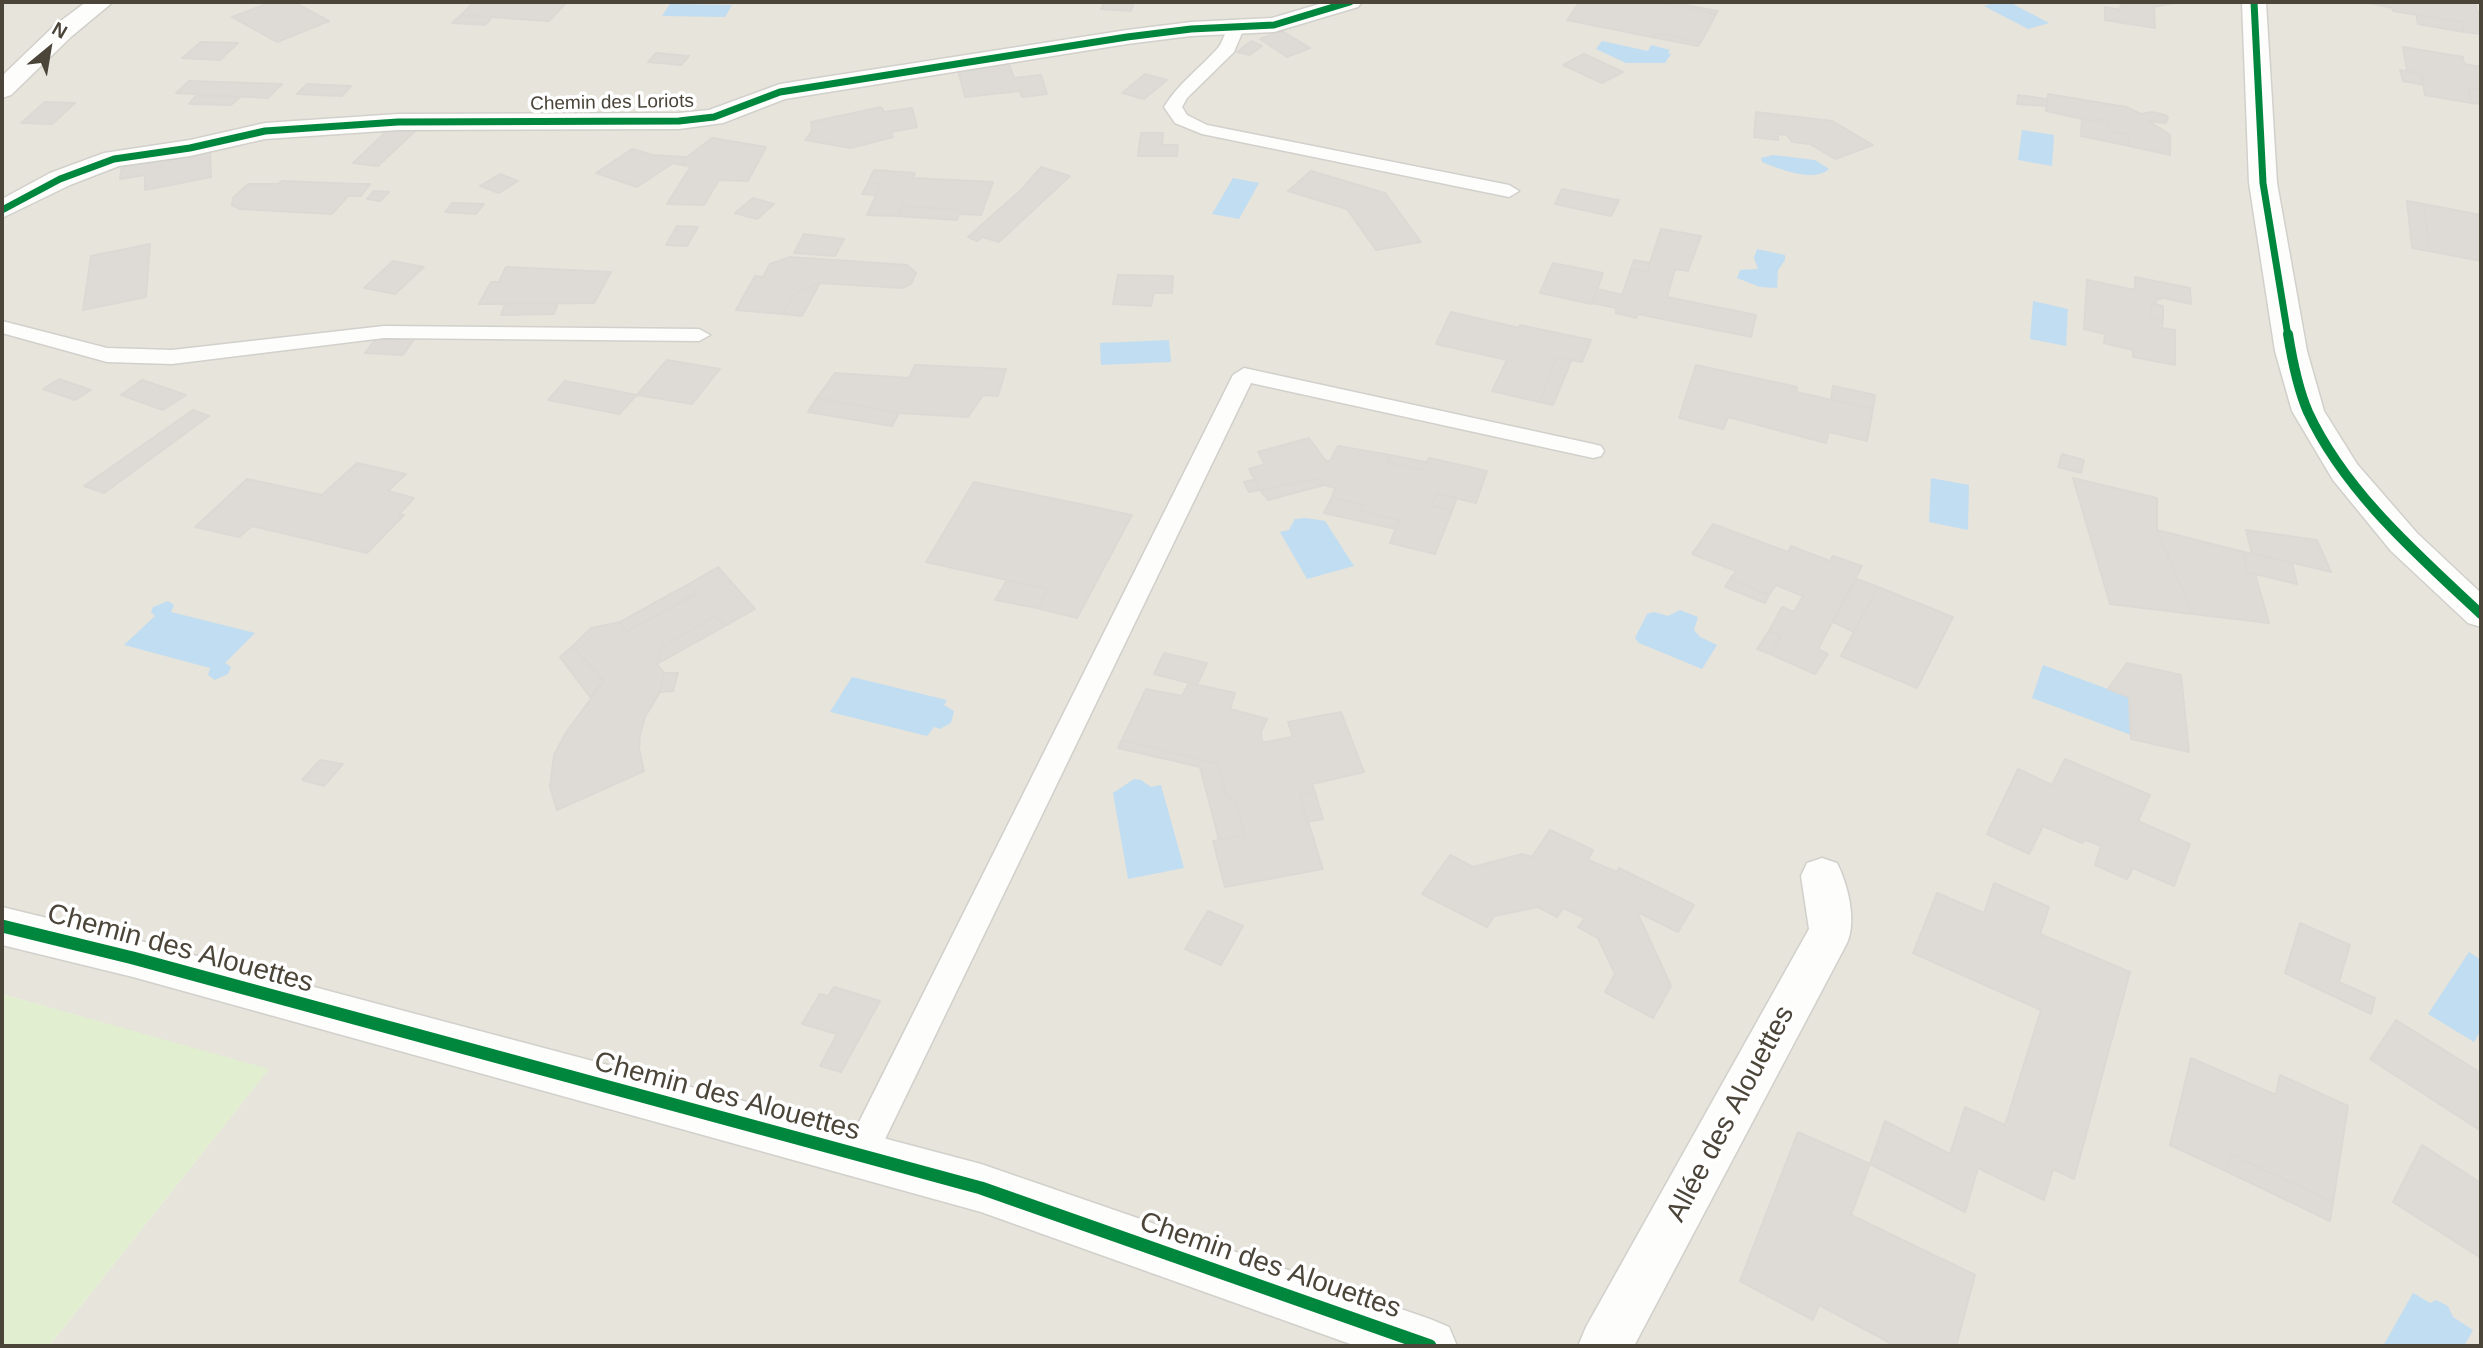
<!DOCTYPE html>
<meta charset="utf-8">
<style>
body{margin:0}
#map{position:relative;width:2483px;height:1348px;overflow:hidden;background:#f4f2ee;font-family:Arial,sans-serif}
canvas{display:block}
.frame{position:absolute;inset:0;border:4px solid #4b4439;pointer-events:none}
.north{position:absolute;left:14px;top:14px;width:70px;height:70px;-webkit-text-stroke:5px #fff;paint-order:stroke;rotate:30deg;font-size:19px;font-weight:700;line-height:28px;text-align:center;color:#4b4439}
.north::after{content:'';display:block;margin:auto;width:24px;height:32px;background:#4b4439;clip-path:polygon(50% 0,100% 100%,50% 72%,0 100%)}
</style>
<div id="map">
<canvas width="2483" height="1348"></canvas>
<div class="frame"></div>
<div class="north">N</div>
</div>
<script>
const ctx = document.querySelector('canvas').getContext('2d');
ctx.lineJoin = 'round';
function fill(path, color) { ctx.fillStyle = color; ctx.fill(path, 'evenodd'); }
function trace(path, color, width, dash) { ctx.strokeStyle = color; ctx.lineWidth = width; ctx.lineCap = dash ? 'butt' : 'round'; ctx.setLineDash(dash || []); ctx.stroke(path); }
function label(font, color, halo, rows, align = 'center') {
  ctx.font = font + ' Arial,sans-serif'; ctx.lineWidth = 7; ctx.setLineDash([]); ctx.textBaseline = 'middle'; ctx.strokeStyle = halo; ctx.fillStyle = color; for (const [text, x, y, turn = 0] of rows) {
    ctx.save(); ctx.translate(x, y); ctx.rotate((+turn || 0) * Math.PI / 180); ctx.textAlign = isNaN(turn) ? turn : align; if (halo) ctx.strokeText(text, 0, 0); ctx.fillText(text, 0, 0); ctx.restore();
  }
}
const residential = new Path2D(`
 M2,2H2481V1346H49L268,1070L2,994Z`);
const green = new Path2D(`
 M2,994L269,1069L49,1346H2Z`);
const water = new Path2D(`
 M1998,2H2009L2049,23L2028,29L1984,6Z
 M670,4L732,5L725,17L662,16Z
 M1602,41L1648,51L1651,45L1670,50L1668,53L1671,54L1665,63H1626L1596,49Z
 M2022,130L2054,135L2052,166L2018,160Z
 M1773,155L1815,160L1829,169C1814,183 1779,169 1762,162L1761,158Z
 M1233,178L1259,183L1239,219L1212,214Z
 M1757,249L1785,255V260L1778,270L1777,288L1760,287L1737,278L1740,270L1758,269L1754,258Z
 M2033,301L2068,309L2066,346L2030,339Z
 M1169,340L1171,362L1101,365L1100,343Z
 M1931,478L1969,485L1968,530L1929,522Z
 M1306,518L1325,521L1354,566L1307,579L1280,532L1289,530L1295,519Z
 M168,601L174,605L171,612L255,633L225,663L231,667L228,674L215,680L208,675L210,668L124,645L155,616L151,612L153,607Z
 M1680,610L1698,617L1694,630L1700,637L1717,645L1702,669L1639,643L1635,638L1647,614L1654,612L1668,616Z
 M2043,665L2129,697L2131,735L2032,698Z
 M852,677L947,700L944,705L954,711L951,723L940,729L934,727L927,736L830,712Z
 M1134,779L1141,780L1151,787L1161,785L1184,868L1128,879L1113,793Z
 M2469,952L2481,960V1030L2474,1042L2428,1014Z
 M2413,1293L2430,1303L2436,1300L2448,1306L2453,1317L2473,1330L2464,1346H2383Z`);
const building = new Path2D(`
 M272,2H293L329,21L277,42L232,17Z
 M474,2H567L549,21L461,15Z
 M1104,2H1134L1131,11L1101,9Z
 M1580,2H1654L1716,14L1701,42L1655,33L1652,37L1567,20Z
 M1654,2H1669L1718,11L1716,14Z
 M2121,2H2180L2154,7L2155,28L2105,20V7L2120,10Z
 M2365,2L2475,3L2477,11L2481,12V34L2464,32L2462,22L2393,11V8Z
 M2416,14L2462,22L2464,32L2418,24Z
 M461,15L493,17L485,25L452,23Z
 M1282,31L1310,48L1287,57L1260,39Z
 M1655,33L1701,42L1698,46L1652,37Z
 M1251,41L1262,46L1250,55L1237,52Z
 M201,42L238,43L220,60L182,58Z
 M2403,47L2463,57L2464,64L2481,67V90L2468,88L2471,103L2425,95L2422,74L2407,71Z
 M656,53L689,56L681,65L648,62Z
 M1584,54L1623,72L1602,83L1563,65Z
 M1009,64L1014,78L1041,75L1047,94L1022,97L1020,91L965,97L958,71Z
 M2400,70L2422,74L2424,85L2403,81Z
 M1145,74L1167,80L1144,99L1122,93Z
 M189,81L282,84L268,98L176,93Z
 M307,84L351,86L342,96L297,94Z
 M2468,88L2481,90V104L2471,103Z
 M2048,94L2126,107L2141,114L2152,112L2165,115L2168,117L2166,123L2149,121L2170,135V155L2125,145L2129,142V135L2107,131L2108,121L2097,119L2096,122L2046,111Z
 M2018,95L2047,99V106L2017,104Z
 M196,96L240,97L231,105L189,104Z
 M45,102L75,103L52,124L21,123Z
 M881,107L884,112L912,108L917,127L891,132L893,137L851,148L805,140L812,131L811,122Z
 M1756,112L1832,121L1873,145L1835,159L1810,144L1792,142L1787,135L1778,134V140L1754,137Z
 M2082,118L2096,122L2097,119L2108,121L2107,131L2129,135V142L2125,145L2081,136Z
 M389,129L415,131L378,166L353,163Z
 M1141,133H1163L1162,145H1178L1177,156H1138Z
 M712,138L766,147L748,181L719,180L704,205L667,204L691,166L682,165L687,157Z
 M210,148L211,177L145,190V175L120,179L122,166Z
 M632,149L652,155L687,157L682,165L673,163L637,187L596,173Z
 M1041,167L1070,176L999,242L983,237L977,241L968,237L1022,189Z
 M874,170L915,173L913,178L993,182L981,215L960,214L961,210L902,206L897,216L867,215L881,184L868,183Z
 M1311,171L1385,193L1421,242L1376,250L1347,209L1288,191Z
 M500,174L518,181L499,193L480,186Z
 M282,181L359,184H370L361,196H348L332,214L240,209L232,205L233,198L248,184H278Z
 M868,183L881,184L875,195L862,194Z
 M1562,189L1612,199L1619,200L1611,216L1555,204Z
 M374,191L389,192L380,201L367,199Z
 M753,198L774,204L757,219L735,213Z
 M2407,201L2424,204L2429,251L2412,248Z
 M452,203L484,204L476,214L445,212Z
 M2424,204L2481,215V261L2429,251Z
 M902,206L961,210L957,220L897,216Z
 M677,226L698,227L687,246L666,245Z
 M1661,229L1701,236L1688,271L1675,269L1667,297L1756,315L1751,337L1638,314L1636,318L1616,313V308L1592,303L1597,289L1622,295L1631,269L1647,272Z
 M804,234L844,239L835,256L794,253Z
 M150,244L146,297L83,310L91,256Z
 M790,257L907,265L916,273L911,284L902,288L820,283L795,293L783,314L736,310L755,276L763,277L770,264Z
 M1634,260L1650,263L1647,272L1631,269Z
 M393,261L424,267L395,294L364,288Z
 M1553,263L1603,273L1592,304L1540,293Z
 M506,267L611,272L594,303L479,304L491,282H499Z
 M1118,275L1173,276L1172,293H1154L1151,306L1113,304Z
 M2135,277L2190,288L2191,304L2163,298L2156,300V305L2151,303L2150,317L2163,320L2162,328L2175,330V365L2133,357V350L2104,343L2105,334L2084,329L2087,280L2135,290Z
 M820,283L802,316L783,314L795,293Z
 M558,303L554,314L501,315L505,304Z
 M2151,303L2163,306V320L2150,317Z
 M1451,312L1519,328L1520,325L1591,340L1582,362L1557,357L1539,402L1492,391L1507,360L1436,344Z
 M377,337L415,338L403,355L365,353Z
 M1557,357L1572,359L1553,405L1539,402Z
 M667,360L720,369L692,404L637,395Z
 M915,365L1006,369L998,396L983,395L968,417L899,413L817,398L835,373L909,378Z
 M1696,365L1797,387L1796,392L1873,409L1867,441L1829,432L1826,443L1728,417L1723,429L1679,418Z
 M59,379L91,390L75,400L43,389Z
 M142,380L186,395L163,410L121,395Z
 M565,381L637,395L619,414L548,400Z
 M1833,386L1875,395L1873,409L1831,399Z
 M817,398L899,413L892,426L808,412Z
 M193,410L209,416L104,493L84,486Z
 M1309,438L1326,461H1330L1338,446L1390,455L1387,462L1422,470L1429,458L1487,471L1476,503L1437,494L1432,506L1452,511L1435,554L1390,543L1399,520L1361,511L1363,505L1332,497L1335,488L1324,485L1319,478L1260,490L1249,469L1265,464L1258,452Z
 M2062,454L2084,460L2081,473L2058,467Z
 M1390,455L1426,462L1422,470L1387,462Z
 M357,463L406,474L388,491L414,498L399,514L404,515L367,553L252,526L239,537L195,527L247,479L322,495Z
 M1319,478L1324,485L1268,500L1260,490Z
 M2073,478L2157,498V530L2193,614L2110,604Z
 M1255,479L1260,490L1249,492L1244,482Z
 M974,482L1132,515L1077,618L1037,608L1048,589L926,562Z
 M1437,494L1457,498L1452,511L1432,506Z
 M1332,497L1363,505L1361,511L1399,520L1396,529L1324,513Z
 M1713,524L1788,552L1791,546L1830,561L1833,556L1862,566L1818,649L1828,654L1815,674L1770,654L1781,636L1769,631L1782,607L1794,612L1803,596L1776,585L1769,595L1730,579L1736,571L1692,554Z
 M2157,530L2244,552L2247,572L2255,574L2269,623L2193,614Z
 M2246,530L2317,540L2331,572L2252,553Z
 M2244,552L2292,563L2297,584L2247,572Z
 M718,567L755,609L725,626L716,616L661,647L657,664L664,673L660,692L645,717L640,735L639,749L644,771L557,810L550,787L554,755L567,731L604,681L573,646L591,628L620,622L627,631L696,594L689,584Z
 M1730,579L1769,595L1765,603L1725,587Z
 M1857,579L1878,587L1854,632L1833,622Z
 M1007,580L1048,589L1037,608L995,600Z
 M689,584L696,594L627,631L620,622Z
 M1878,587L1953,617L1917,688L1841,656Z
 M716,616L725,626L657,664L661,647Z
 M1769,631L1781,636L1770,654L1757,649Z
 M573,646L604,681L590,697L560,657Z
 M1164,653L1207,663L1197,685L1154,674Z
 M2127,663L2181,675L2189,752L2131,739L2129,697L2108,689Z
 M664,673H678L673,691L660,692Z
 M1189,683L1235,693L1230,709L1267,719L1261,732L1262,742H1266L1293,737L1288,722L1341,712L1364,772L1312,784L1315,792L1300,796L1323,869L1225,887L1213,841L1245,835L1235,799H1227L1219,764L1122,740L1146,689L1182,696Z
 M1122,740L1219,764L1227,799H1235L1245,835L1219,840L1200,767L1118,748Z
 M2065,759L2150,795L2138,821L2190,844L2174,886L2133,868L2127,879L2095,865L2101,846L2086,840L2082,843L2043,826L2029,854L1987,834L2018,769L2052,785Z
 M320,760L343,764L324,786L302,780Z
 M1315,792L1323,819L1307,822L1300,796Z
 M1550,830L1593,850L1588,860L1617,872L1619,868L1694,905L1678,932L1637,912L1671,986L1653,1018L1605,992L1615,974L1598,938L1578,927L1585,918L1563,908L1557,917L1538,907L1494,916L1487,927L1422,894L1450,855L1473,867L1522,854L1532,857Z
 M1994,883L2049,907L2040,934L2130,972L2074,1179L2053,1169L2044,1200L1978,1168L1965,1212L1870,1164L1885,1121L1950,1154L1965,1107L2005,1125L2041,1010L1913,953L1937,893L1984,913Z
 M1208,911L1243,926L1221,965L1185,949Z
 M2300,923L2350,945L2339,982L2375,998L2371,1014L2285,973Z
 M834,987L880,1001L841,1072L820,1066L837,1034L802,1024L820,994L828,996Z
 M2396,1020L2481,1073V1131L2370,1059Z
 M2191,1058L2276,1095L2280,1075L2348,1106L2333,1202L2230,1154L2226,1171L2170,1145Z
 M1798,1132L1870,1164L1851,1215L1975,1275L1956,1346H1896L1819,1305L1813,1320L1740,1281Z
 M2422,1145L2481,1183V1258L2393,1202Z
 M2230,1154L2333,1202L2330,1221L2226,1171Z`);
const lane = new Path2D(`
 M1236,23L1244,28L1234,52L1187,98L1182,107L1187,115L1207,125L1509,185L1519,191L1509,197L1202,134L1175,123L1164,107C1178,84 1199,69 1217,49C1225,41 1224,26 1236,23Z
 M2,321L107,348L172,350L384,326L699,329L710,335L699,341L384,338L172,364L107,362L2,333Z
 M1244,368L1593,444L1601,446L1604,451L1601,456L1593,458L1251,383L871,1168L859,1173L847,1168L842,1157L847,1146L1233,375Z`);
const street = new Path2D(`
 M86,2H113L72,36L11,95L2,98V76L54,26Z
 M1326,2H1362L1358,7L1274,32L1191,36L1127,44L785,99L723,123L679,129L398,130L265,139L190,156L119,166L70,185L2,218V199L50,173L104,153L190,140L265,123L398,114L679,113L709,110L780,84L1127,30L1191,22L1272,18Z
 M2242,2H2266L2277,183L2307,351L2324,411L2357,464L2417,533L2481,593V627L2468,623L2391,551L2333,480L2292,411L2275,351L2249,183Z
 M1822,858L1837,863C1848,885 1857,921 1847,943L1634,1346H1578L1586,1327L1809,929L1801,876L1807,863Z
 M2,907L133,939L981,1164L1430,1319L1449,1327L1457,1346H1356L981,1212L133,977L2,945Z`);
const cyclewayFar2 = new Path2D(`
 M2254,2L2263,183L2288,336
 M2,210L60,179L114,159L190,148L265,131L398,122L679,121L714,117L780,92L1127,37L1191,29L1274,25L1350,2`);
const cyclewayFar1 = new Path2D(`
 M2288,334C2292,359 2298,389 2308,412C2345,492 2418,555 2481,614`);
const cycleway = new Path2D(`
 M2,926L133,958L981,1188L1430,1346`);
const farStreetnames = [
 ["Chemin des Loriots",612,103,-1]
];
const nearStreetnames = [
 ["Chemin des Alouettes",180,949,15],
 ["Chemin des Alouettes",727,1097,15],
 ["Allée des Alouettes",1731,1114,-62],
 ["Chemin des Alouettes",1270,1266,19]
];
fill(residential, '#e7e4dc');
fill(green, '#e1eecf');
fill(water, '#c0ddf1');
fill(building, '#dedbd6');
trace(building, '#dcd9d4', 2);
trace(lane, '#d2d0cb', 3);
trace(street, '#d2d0cb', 3);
fill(lane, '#fdfdfc');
fill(street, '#fdfdfc');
trace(cyclewayFar2, '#00873e', 7);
trace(cyclewayFar1, '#00873e', 10);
trace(cycleway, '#00873e', 13);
label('19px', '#4b4439', '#fff', farStreetnames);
label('28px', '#4b4439', '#fff', nearStreetnames);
</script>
